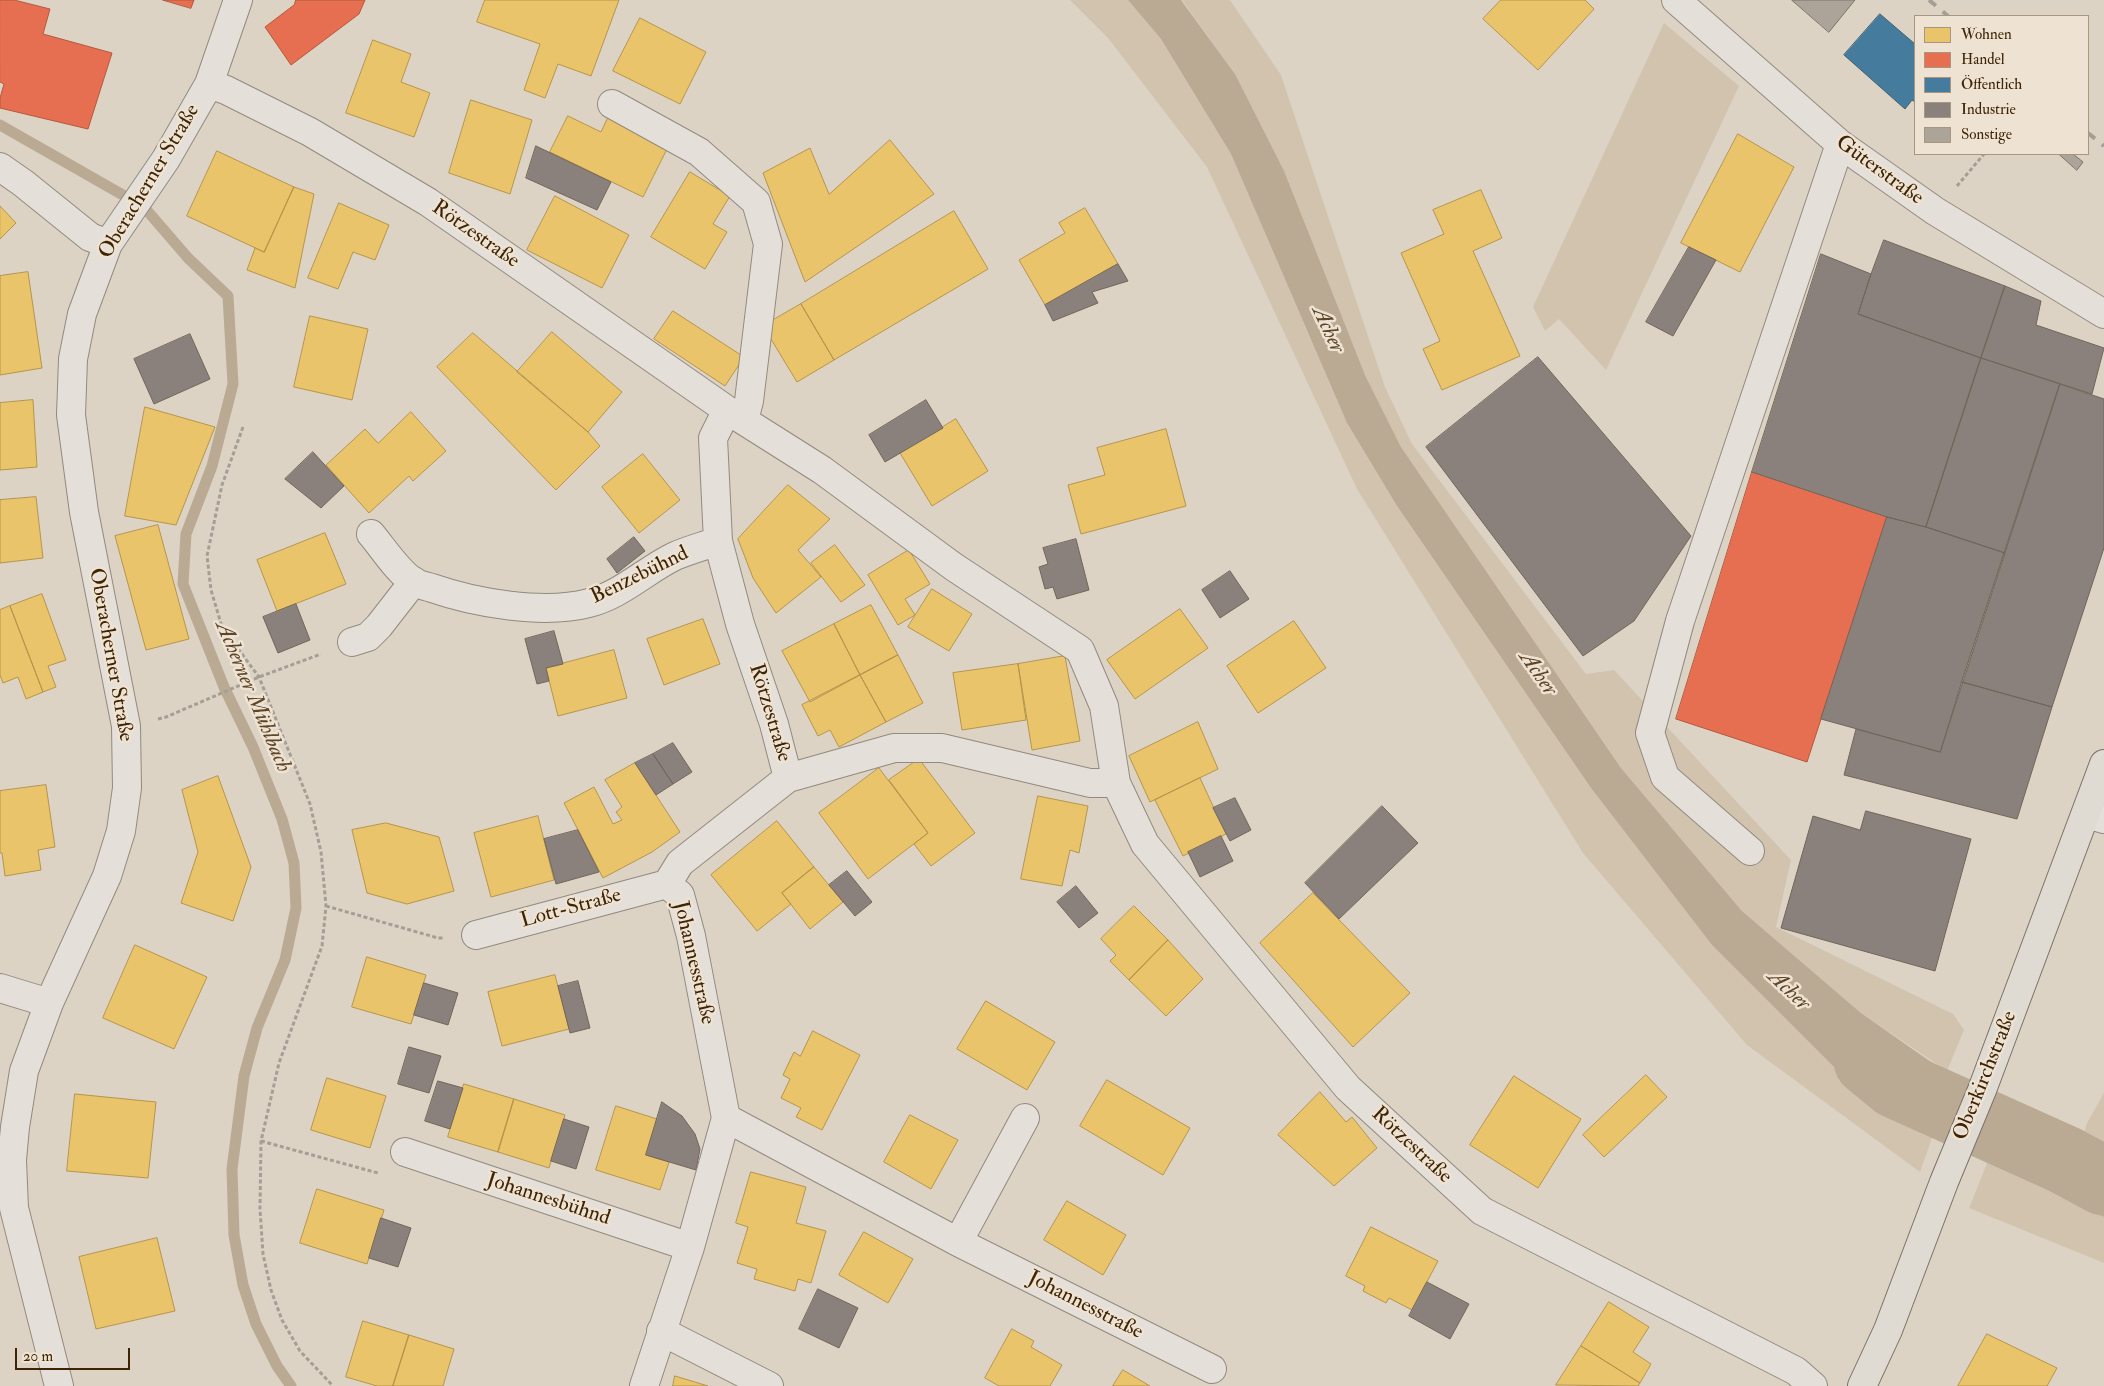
<!DOCTYPE html>
<meta charset="utf-8">
<style>
body{margin:0}
#map{position:relative;width:2104px;height:1386px;overflow:hidden;background:#dcd3c5;font-family:"IM FELL Double Pica",serif}
canvas{display:block}
.legend{position:absolute;left:1914px;top:15px;width:175px;height:140px;box-sizing:border-box;background:#eee3d3;border:1px solid #a89680;margin:0;padding:6px 9px;list-style:none;font-size:15px;color:#3e2304}
.legend li{display:flex;align-items:center;gap:10px;height:25px}
.legend b{width:25px;border:1px solid #a89680}
.scale{position:absolute;left:15px;top:1348px;width:115px;height:22px;box-sizing:border-box;border:2px solid #3e2304;border-top:0;padding-left:6px;font-size:15px;line-height:18px;white-space:nowrap;color:#3e2304;-webkit-text-stroke:4px #eee3d3;paint-order:stroke}
</style>
<div id="map">
<canvas width="2104" height="1386"></canvas>
<ul class="legend">
<li><b style="height:14px;background:#e9c46a"></b>Wohnen</li>
<li><b style="height:14px;background:#e76f51"></b>Handel</li>
<li><b style="height:14px;background:#457b9d"></b>Öffentlich</li>
<li><b style="height:14px;background:#8a817c"></b>Industrie</li>
<li><b style="height:14px;background:#aca498"></b>Sonstige</li>
</ul>
<div class="scale">20 m</div>
</div>
<script>
const ctx = document.querySelector('canvas').getContext('2d');
ctx.lineJoin = 'round';
function fill(path, color) { ctx.fillStyle = color; ctx.fill(path, 'evenodd'); }
function trace(path, color, width, dash) { ctx.strokeStyle = color; ctx.lineWidth = width; ctx.lineCap = dash ? 'butt' : 'round'; ctx.setLineDash(dash || []); ctx.stroke(path); }
function label(font, color, halo, rows, align = 'center') {
  ctx.font = font + ' "IM FELL Double Pica",serif'; ctx.lineWidth = 5; ctx.setLineDash([]); ctx.textBaseline = 'middle'; ctx.strokeStyle = halo; ctx.fillStyle = color; for (const [text, x, y, turn = 0] of rows) {
    ctx.save(); ctx.translate(x, y); ctx.rotate((+turn || 0) * Math.PI / 180); ctx.textAlign = isNaN(turn) ? turn : align; if (halo) ctx.strokeText(text, 0, 0); ctx.fillText(text, 0, 0); ctx.restore();
  }
}
const green = new Path2D(`
 M1070,0H1128L1161,39L1231,154L1347,423L1397,506L1591,788L1712,945L1839,1072L1932,1138L1920,1172L1747,1045L1583,853L1357,489L1207,167L1108,38Z
 M1182,0H1230L1281,75L1385,387L1412,444L1586,674L1614,670L1791,860L1776,927L1953,1014L1964,1030L1947,1071L1861,1013L1742,911L1621,768L1401,447L1365,375L1235,74Z
 M1664,23L1739,86L1606,370L1559,319L1545,331L1533,307Z
 M2104,1093V1162L2080,1149L2087,1123Z
 M1988,1161L2104,1217V1263L1969,1208Z`);
const water = new Path2D(`
 M1128,0H1181L1235,74L1284,171L1365,375L1401,447L1621,768L1742,911L1861,1013L1961,1083L1932,1138L1839,1072L1712,945L1591,788L1397,506L1347,423L1231,154L1161,39Z
 M2006,1115L2104,1164V1217L1988,1161Z`);
const homes = new Path2D(`
 M485,0H619L591,76L558,64L545,98L524,90L540,44L477,22Z
 M1501,0H1585L1594,9L1538,70L1483,19Z
 M640,18L706,52L680,104L613,71Z
 M373,40L411,54L401,82L430,93L414,137L346,113Z
 M471,100L532,120L510,194L449,173Z
 M568,116L601,132L608,117L668,147L643,197L550,152Z
 M1738,134L1794,167L1740,272L1681,243Z
 M890,140L934,194L805,282L763,173L810,148L829,194Z
 M217,151L294,187L264,252L187,216Z
 M690,172L730,196L713,224L727,232L705,269L651,237Z
 M294,187L314,194L295,288L247,270L255,248L264,252Z
 M1481,190L1502,238L1473,251L1520,356L1442,390L1423,349L1440,341L1401,253L1444,234L1433,210Z
 M555,196L629,235L602,288L527,250Z
 M339,203L389,225L375,260L353,252L338,289L308,278Z
 M0,206L16,223L0,239Z
 M1085,208L1118,264L1045,305L1019,260L1065,233L1059,223Z
 M954,211L988,269L834,360L801,304Z
 M28,272L42,368L0,375V276Z
 M801,304L834,360L797,382L763,326Z
 M673,311L744,357L725,386L654,339Z
 M310,316L368,329L352,400L294,387Z
 M552,332L622,392L588,432L517,372Z
 M473,333L588,432L600,446L556,490L437,367Z
 M33,400L37,467L0,470V403Z
 M145,407L215,427L176,525L125,516Z
 M411,412L446,451L413,481L409,476L369,513L326,465L365,429L378,443Z
 M956,419L988,471L932,506L900,453Z
 M1166,429L1186,506L1081,534L1068,485L1105,475L1097,448Z
 M643,454L680,500L639,533L602,487Z
 M788,485L830,519L798,550L821,577L776,613L753,578L738,539Z
 M36,497L43,558L0,563V500Z
 M158,525L189,639L146,650L115,536Z
 M325,533L346,584L277,611L257,560Z
 M835,545L865,585L841,602L811,563Z
 M909,550L930,584L905,599L915,615L898,625L868,575Z
 M932,589L972,614L949,651L908,627Z
 M42,594L66,660L48,666L56,687L43,692L10,606Z
 M871,605L898,655L860,675L834,624Z
 M10,606L43,692L26,699L18,677L3,683L0,675V610Z
 M1180,609L1208,648L1135,699L1107,660Z
 M703,619L720,664L664,685L647,639Z
 M1294,621L1326,668L1258,713L1227,666Z
 M834,624L860,675L810,702L782,651Z
 M614,650L627,698L558,716L546,668Z
 M898,655L923,703L886,722L860,675Z
 M1065,656L1080,741L1032,750L1018,664Z
 M1018,664L1026,720L962,730L953,673Z
 M860,675L886,722L839,747L830,730L818,736L802,705Z
 M1198,722L1218,769L1150,802L1129,756Z
 M919,759L975,833L931,866L914,844L928,833L889,780Z
 M635,763L680,832L652,852L603,878L564,803L594,787L613,824L622,820L616,812L622,807L605,780Z
 M879,768L928,833L868,879L819,813Z
 M218,776L251,867L233,921L181,903L198,852L182,790Z
 M1200,778L1226,834L1183,856L1155,800Z
 M46,785L55,847L38,850L41,870L5,876L2,853H0V791Z
 M1038,796L1088,806L1079,853L1070,850L1062,886L1021,879Z
 M538,816L554,880L491,897L474,833Z
 M777,821L814,867L782,893L791,904L757,931L711,875Z
 M386,823L439,837L454,891L407,904L367,893L352,830Z
 M814,867L843,902L810,929L782,893Z
 M1313,893L1410,993L1353,1047L1260,943Z
 M1134,906L1168,940L1129,980L1110,961L1116,955L1101,939Z
 M1168,940L1203,979L1166,1016L1129,980Z
 M135,945L207,977L174,1049L103,1018Z
 M367,957L426,975L411,1024L352,1007Z
 M555,975L569,1029L502,1046L488,992Z
 M986,1001L1055,1042L1027,1090L957,1049Z
 M813,1031L860,1055L822,1130L796,1117L801,1108L781,1098L790,1079L783,1075L794,1052L800,1056Z
 M1646,1075L1667,1097L1604,1157L1583,1135Z
 M1514,1076L1581,1119L1538,1188L1470,1145Z
 M327,1078L386,1096L370,1148L311,1130Z
 M1107,1080L1190,1128L1163,1175L1080,1126Z
 M464,1084L514,1099L498,1152L448,1137Z
 M1320,1092L1346,1122L1352,1117L1377,1148L1334,1186L1278,1135Z
 M75,1094L156,1102L148,1178L67,1171Z
 M514,1099L565,1115L549,1168L498,1152Z
 M616,1106L657,1119L646,1155L669,1162L660,1190L596,1170Z
 M910,1115L958,1140L931,1189L884,1162Z
 M751,1172L806,1187L796,1223L826,1231L811,1283L798,1279L795,1291L754,1279L757,1269L737,1263L748,1227L736,1223Z
 M317,1189L384,1210L367,1264L300,1243Z
 M1067,1201L1126,1235L1103,1275L1044,1240Z
 M1371,1227L1438,1261L1412,1310L1389,1298L1386,1303L1363,1291L1365,1286L1346,1276Z
 M864,1232L913,1259L888,1303L839,1275Z
 M157,1238L175,1311L96,1329L79,1257Z
 M1609,1302L1649,1327L1633,1352L1651,1364L1640,1383L1581,1346Z
 M363,1321L409,1335L393,1386H377L346,1377Z
 M1012,1329L1034,1341L1031,1347L1062,1365L1050,1386H999L985,1378Z
 M1987,1334L2057,1368L2047,1386H1958Z
 M409,1335L454,1349L443,1386H393Z
 M1581,1346L1640,1383L1638,1386L1556,1385Z
 M1123,1370L1150,1386H1113Z
 M675,1376L708,1386H673Z`);
const shops = new Path2D(`
 M0,0H14L50,9L43,34L112,53L88,129L0,108V98L4,84L0,82Z
 M163,0H194L191,8Z
 M296,0H365L359,14L291,65L265,27L294,5Z
 M1752,472L1887,517L1807,762L1676,719Z`);
const public = new Path2D(`
 M1880,14L1915,44V102L1912,100L1905,109L1844,55Z`);
const industry = new Path2D(`
 M536,146L611,182L597,210L526,178Z
 M1884,240L2005,286L1981,358L1858,314L1871,274Z
 M1689,247L1716,260L1673,336L1646,322Z
 M1821,254L1871,274L1858,314L1981,358L1926,527L1887,517L1752,472Z
 M1118,264L1128,281L1092,292L1098,303L1053,321L1045,305Z
 M2005,286L2041,301L2036,325L2104,348L2092,394L1981,358Z
 M190,334L210,379L154,404L134,359Z
 M1538,357L1691,536L1634,621L1583,656L1426,447Z
 M1981,358L2060,384L2005,553L1926,527Z
 M2060,384L2104,399V548L2052,707L1962,682Z
 M926,400L943,428L885,462L869,435Z
 M313,452L344,486L321,508L285,479Z
 M1887,517L1926,527L2005,553L1940,752L1821,719Z
 M634,537L645,551L617,573L607,559Z
 M1076,539L1089,590L1057,599L1053,587L1045,589L1039,567L1048,564L1043,548Z
 M1230,571L1249,599L1220,618L1202,590Z
 M296,604L310,640L278,653L263,617Z
 M554,631L563,664L546,668L549,681L537,684L525,639Z
 M1962,682L2052,707L2017,819L1844,775L1856,729L1940,752Z
 M673,743L692,772L673,784L653,754Z
 M653,754L673,784L656,795L635,763Z
 M1235,798L1251,830L1230,841L1213,808Z
 M1382,806L1418,843L1339,919L1305,883Z
 M1866,811L1971,839L1935,971L1781,928L1813,816L1860,830Z
 M578,830L599,872L556,884L544,839Z
 M1221,836L1233,861L1200,877L1188,852Z
 M847,871L872,902L855,916L829,885Z
 M1076,886L1098,913L1079,928L1057,902Z
 M578,981L590,1028L570,1033L558,986Z
 M424,983L458,993L448,1025L414,1015Z
 M409,1047L441,1056L429,1093L398,1084Z
 M438,1081L463,1088L450,1129L425,1121Z
 M662,1102L682,1116L695,1134L700,1149L696,1170L646,1155Z
 M564,1119L589,1127L576,1169L551,1161Z
 M381,1218L411,1228L398,1267L369,1258Z
 M1427,1282L1469,1304L1450,1339L1409,1316Z
 M818,1289L858,1308L839,1348L799,1329Z`);
const stream = new Path2D(`
 M0,125L144,207L188,258L228,296L233,384L212,466L186,534L183,584L224,687L253,747L282,819L294,863L296,908L285,960L257,1028L244,1076L232,1169L234,1235L243,1285L256,1324L277,1366L291,1386`);
const river = new Path2D(`
 M1868,1061L1896,1084L2065,1160L2104,1181`);
const building = new Path2D(`
 M1792,0H1855L1829,32Z
 M2059,154H2073L2083,162L2077,170Z`);
const path = new Path2D(`
 M1957,186L1984,154
 M243,427L222,485L207,556L211,590L222,627L259,677L310,804L321,852L326,906L322,946L279,1063L261,1141L260,1209L263,1254L271,1290L282,1320L300,1351L333,1386
 M158,719L166,717L259,677L321,654
 M326,906L438,938H443
 M261,1141L378,1173`);
const minor = new Path2D(`
 M1676,0L1840,144L1935,211L2104,314
 M209,84L226,90L310,132L428,202L727,410L822,470L954,567L1080,650L1104,706L1116,783L1145,844L1348,1088L1482,1211L1796,1371L1813,1386
 M612,104L699,152L756,202L768,244L749,401L744,420
 M0,167L23,183L90,237L108,244
 M727,410L713,438L718,541L740,624L774,724L788,778
 M371,534C383,548 398,572 414,582C419,585 426,586 432,588C475,603 544,615 589,603C621,595 646,570 675,556C689,550 704,546 718,541
 M352,642L368,637L379,626L414,581
 M2087,814L2104,819
 M1750,851L1665,777L1650,733L1680,621L1840,144
 M476,935L667,884
 M0,988L49,1003
 M726,1118L958,1242L1212,1369
 M405,1152L690,1247
 M958,1242L1025,1118
 M661,1331L769,1386
 M59,1386L14,1208L12,1160L15,1127L24,1071L49,1003L107,876L121,831L127,788L126,726L84,512L71,415L73,359L82,314L108,244L166,159L209,84L238,0
 M644,1386L690,1247L726,1118L691,936L680,895L667,884L680,863L788,778L894,748H942L1090,783H1116`);
const major = new Path2D(`
 M1862,1386L1888,1330L1944,1182L1982,1090L2104,764`);
const rail = new Path2D(`
 M1929,0L1948,16
 M2088,133L2104,146`);
const streetNames = [
 ["Güterstraße",1879,171,36],
 ["Oberacherner Straße",150,182,-59],
 ["Rötzestraße",475,235,35],
 ["Benzebühnd",640,576,-26],
 ["Oberacherner Straße",110,655,80],
 ["Rötzestraße",769,713,73],
 ["Lott-Straße",571,909,-15],
 ["Johannesstraße",693,963,77],
 ["Oberkirchstraße",1986,1076,-68],
 ["Rötzestraße",1411,1146,43],
 ["Johannesbühnd",548,1200,18],
 ["Johannesstraße",1085,1306,27]
];
const waterNames = [
 ["Acher",1327,330,65],
 ["Acher",1537,674,55],
 ["Acherner Mühlbach",252,697,67],
 ["Acher",1788,991,43]
];
fill(green, '#d2c3af');
fill(water, '#baaa93');
fill(homes, '#e9c46a');
trace(homes, '#b6944b', 1);
fill(shops, '#e76f51');
trace(shops, '#b4583a', 1);
fill(public, '#457b9d');
trace(public, '#43616f', 1);
fill(industry, '#8a817c');
trace(industry, '#736558', 1);
trace(stream, '#baaa93', 11);
trace(river, '#baaa93', 69);
fill(building, '#aca498');
trace(building, '#7b7265', 1);
trace(minor, '#928a7e', 30);
trace(major, '#7b7265', 30);
trace(path, '#a59e95', 3, [4, 2.5]);
trace(minor, '#e4dfd9', 28);
trace(major, '#dfdad2', 28);
trace(rail, '#a59e95', 4, [9, 9]);
label('21px', '#3e2304', '#eee3d3', streetNames);
label('italic 22px', '#5f4628', '#eee3d3', waterNames);
</script>
